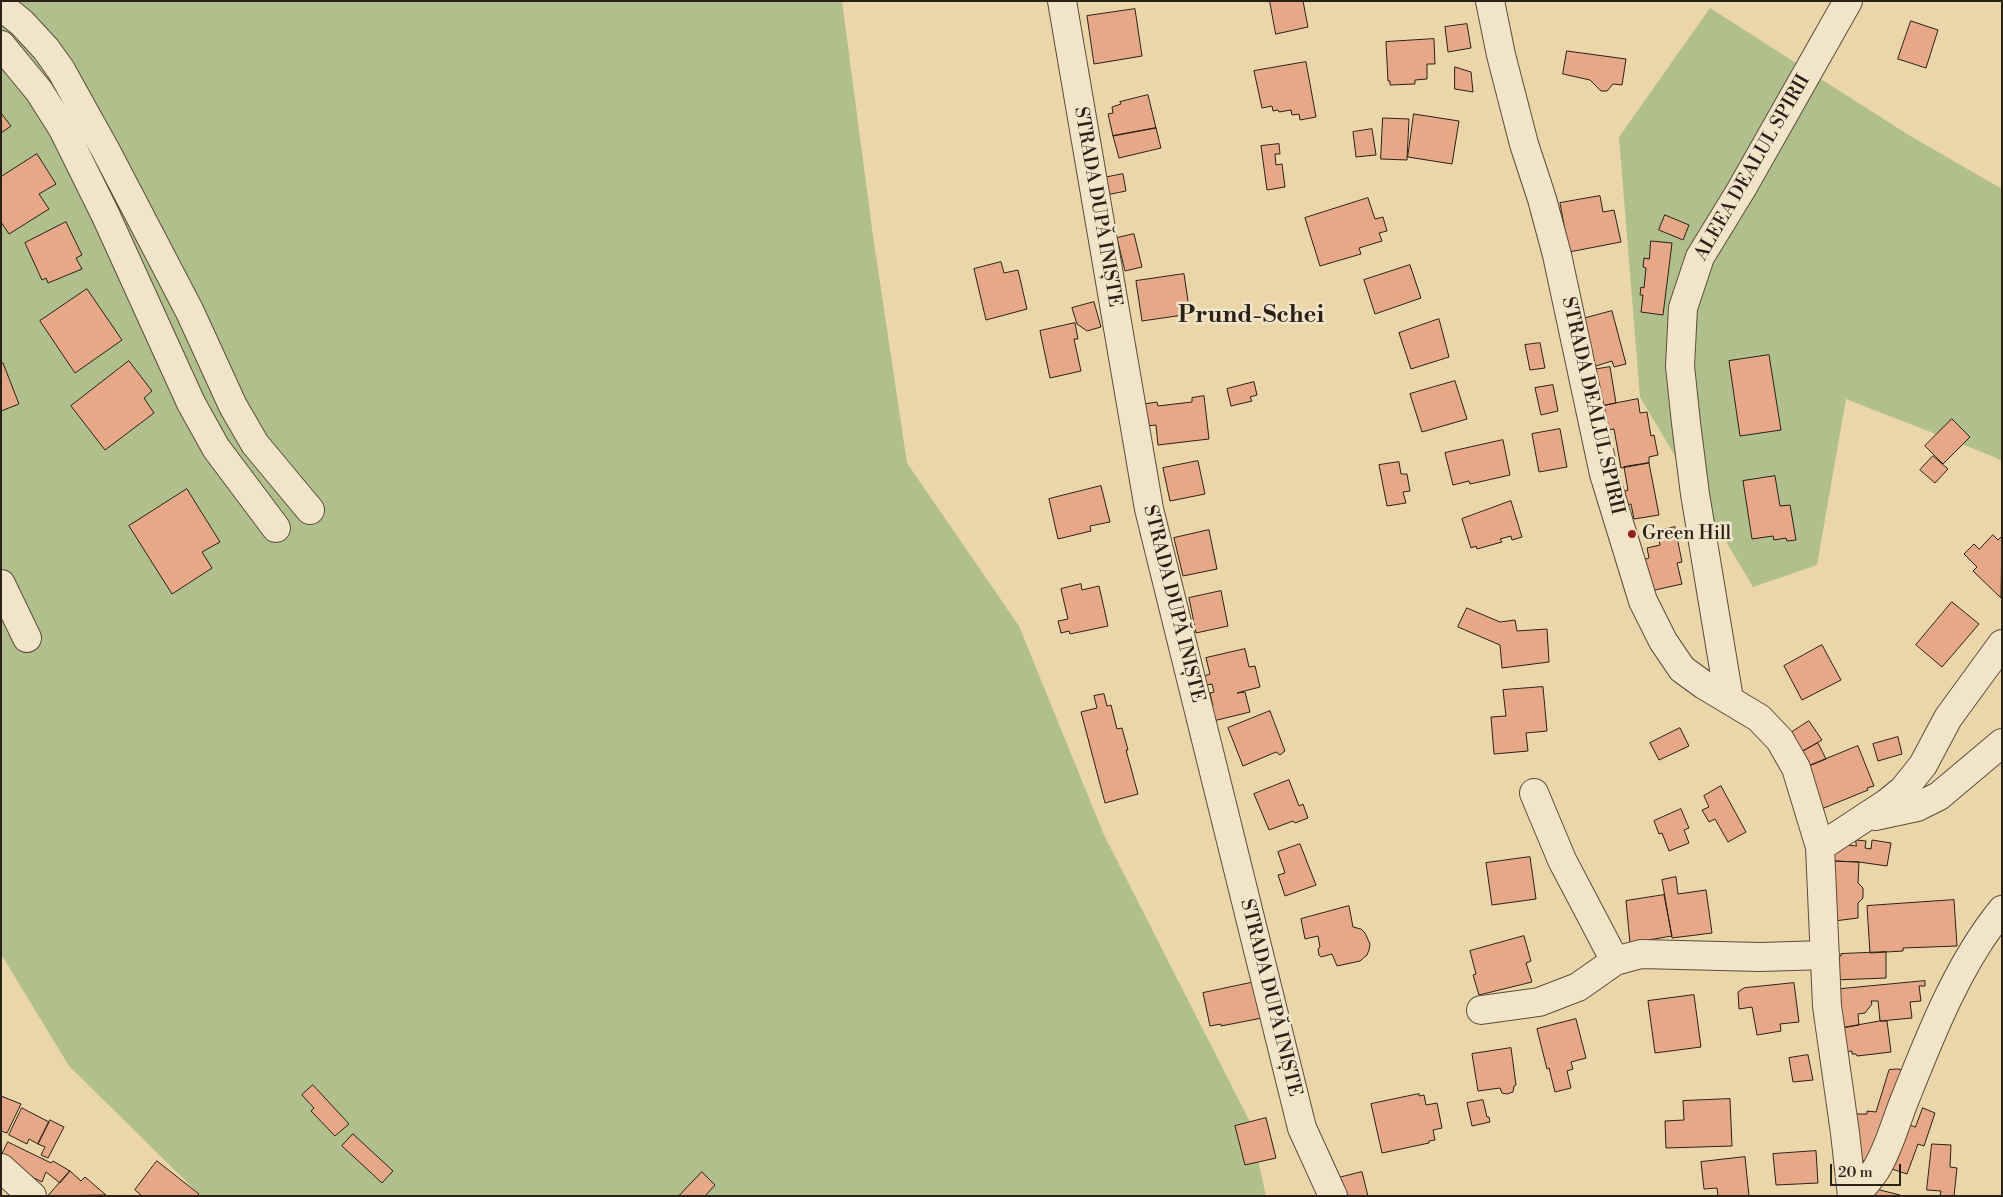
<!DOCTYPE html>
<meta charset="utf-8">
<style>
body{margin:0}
#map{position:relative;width:2003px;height:1197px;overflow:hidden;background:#ebd6aa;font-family:"Libre Bodoni",serif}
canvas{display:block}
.frame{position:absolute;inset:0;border:2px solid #2a2118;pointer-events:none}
.scale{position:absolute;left:1830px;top:1164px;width:71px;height:22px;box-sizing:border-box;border:2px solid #2a2118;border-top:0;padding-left:6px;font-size:15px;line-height:18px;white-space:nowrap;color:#2a2118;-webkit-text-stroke:4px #f2e4c8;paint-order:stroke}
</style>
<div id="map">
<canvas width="2003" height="1197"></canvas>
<div class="frame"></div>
<div class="scale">20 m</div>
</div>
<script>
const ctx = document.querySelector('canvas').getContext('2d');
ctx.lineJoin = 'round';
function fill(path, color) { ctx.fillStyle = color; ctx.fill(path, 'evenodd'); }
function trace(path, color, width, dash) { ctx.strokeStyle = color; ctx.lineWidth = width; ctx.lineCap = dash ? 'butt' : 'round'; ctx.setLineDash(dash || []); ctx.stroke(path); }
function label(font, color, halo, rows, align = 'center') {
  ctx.font = font + ' "Libre Bodoni",serif'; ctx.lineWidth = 5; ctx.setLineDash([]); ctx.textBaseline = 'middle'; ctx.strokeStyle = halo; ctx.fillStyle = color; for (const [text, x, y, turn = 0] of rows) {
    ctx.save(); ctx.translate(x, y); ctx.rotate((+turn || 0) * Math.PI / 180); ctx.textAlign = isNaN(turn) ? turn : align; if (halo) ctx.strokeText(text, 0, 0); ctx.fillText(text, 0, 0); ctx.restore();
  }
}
const green = new Path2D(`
 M1,1H842L873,236L907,463L1019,626L1104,835L1249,1120L1266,1196H201L69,1066L1,954Z
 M1710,8L1907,134L2002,189V461L1992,456L1846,399L1817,565L1753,587L1640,397L1619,137Z`);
const building = new Path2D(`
 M1270,1H1303L1308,27L1276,34Z
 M1135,9L1142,56L1094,64L1087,16Z
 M1911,21L1938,30L1926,68L1898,59Z
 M1467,24L1471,48L1448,52L1445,27Z
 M1434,39L1435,64H1427V79L1415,80V84L1390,85V81H1388L1386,42Z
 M1567,51L1626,59L1622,85L1613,84L1607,91H1601L1590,80L1563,74Z
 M1306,62L1316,117L1300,120L1299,114L1292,115L1291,110L1279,112L1278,110L1273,111L1272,106L1262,108L1254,71Z
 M1455,67L1471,72L1473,92L1455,89Z
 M1148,95L1156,128L1113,136L1108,114L1113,113L1112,107L1121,104L1120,102Z
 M1,113L11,126L1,133Z
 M1414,114L1459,121L1452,164L1408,157Z
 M1383,118L1409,119L1407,160L1381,159Z
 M1156,128L1161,148L1119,158L1113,136Z
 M1372,129L1376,155L1356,157L1353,132Z
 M1279,144L1280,154H1275L1276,165L1282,164L1285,187L1267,190L1261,146Z
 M37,154L56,184L39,194L49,209L9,234L1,222V177Z
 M1123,174L1126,191L1106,195L1103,178Z
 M1600,196L1603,212L1614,210L1621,242L1569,252L1560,203Z
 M1368,198L1375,219L1383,217L1387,231L1379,233L1382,241L1359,248L1361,254L1320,266L1305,218Z
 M1665,215L1689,225L1683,240L1659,230Z
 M66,222L82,255L76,258L82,269L48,283L46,278L42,280L25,243Z
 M1134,234L1142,267L1125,271L1117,238Z
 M1651,241L1672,243L1663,315L1641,312L1643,295H1640L1641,287L1644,288L1646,268L1643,267L1644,258L1649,259Z
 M1001,262L1004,273L1018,270L1027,309L986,320L974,269Z
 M1410,265L1421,298L1375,314L1364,280Z
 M1184,274L1190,314L1142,321L1136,281Z
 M87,289L122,340L75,373L40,321Z
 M1094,302L1101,327L1087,331L1077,324L1072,308Z
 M1612,311L1626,364L1614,367L1612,361L1589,368L1571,322Z
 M1439,319L1449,357L1411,369L1399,333Z
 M1075,323L1078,339H1074L1081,371L1050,378L1040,331Z
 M1540,343L1545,368L1530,370L1525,345Z
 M1769,355L1781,430L1740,436L1729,361Z
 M129,361L152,391L144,398L154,413L105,450L71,406Z
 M1,363H3L19,404L1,411Z
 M1610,367L1616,403L1592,408L1586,371Z
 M1455,381L1467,419L1422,432L1410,394Z
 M1254,382L1257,395L1250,397L1252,401L1231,406L1227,389Z
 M1553,385L1558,411L1541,415L1535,388Z
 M1204,396L1209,439L1158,445L1156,425L1147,426L1144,404L1157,402L1158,406L1192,402V398Z
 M1638,399L1640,413L1647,412L1651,436L1654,435L1658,455L1649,457V463L1621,468L1614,429L1603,431L1592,408Z
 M1952,419L1970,437L1943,464L1925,446Z
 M1560,429L1567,467L1539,472L1532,434Z
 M1503,440L1510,475L1470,484L1469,481L1453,485L1445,453Z
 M1933,456L1948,469L1935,483L1920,470Z
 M1198,461L1205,494L1170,501L1163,468Z
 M1399,462L1401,474H1407L1410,491L1403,492L1406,503L1387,506L1379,465Z
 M1649,463L1659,515L1634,519L1631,504L1627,505L1625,491L1628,490L1624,467Z
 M1775,476L1780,506L1790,505L1796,540L1787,541L1786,538L1774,540L1773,536L1752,539L1743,481Z
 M1101,486L1110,522L1090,526L1091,531L1058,539L1049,499Z
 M187,489L220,542L202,552L212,568L172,594L129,526Z
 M1511,501L1522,537L1512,540L1511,536L1500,539L1502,542L1477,549L1476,546L1471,548L1462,519Z
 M1675,527L1682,562L1677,563L1682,584L1646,592L1639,561L1649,558L1647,548L1660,545L1657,531Z
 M1209,530L1217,569L1183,576L1174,538Z
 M1993,535L1998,540L2002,536L2001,598L1973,571L1977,567L1964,554L1974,544L1979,549Z
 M1081,584L1082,590L1099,586L1108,626L1070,634L1069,631L1061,633L1058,621L1068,619L1061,589Z
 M1221,591L1228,626L1196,633L1189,598Z
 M1952,602L1979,624L1942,667L1916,645Z
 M1467,608L1500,622L1515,620L1517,631L1547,629L1549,662L1502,668L1500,645L1458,627Z
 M1822,645L1841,680L1802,700L1784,666Z
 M1245,649L1249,667L1255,666L1260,687L1237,693L1245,692L1250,712L1205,723L1201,709L1213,706L1210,693L1214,692L1212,684L1207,685L1204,676L1210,674L1206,658Z
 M1543,687L1547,731L1526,733L1528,751L1494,754L1491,717L1506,716L1503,690Z
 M1104,694L1107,706L1111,705L1117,729L1122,728L1128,750H1126L1138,794L1105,803L1081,712L1097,708L1094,696Z
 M1270,711L1285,751L1280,755L1276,752L1243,766L1228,728Z
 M1809,721L1822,740L1796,755L1786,736Z
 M1680,728L1689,746L1659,760L1650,743Z
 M1898,737L1902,754L1878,761L1873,744Z
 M1818,743L1826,759L1804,768L1796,755Z
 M1858,746L1874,786L1867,788L1868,790L1819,810L1804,768Z
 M1289,780L1299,806L1303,804L1308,818L1295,823L1293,821L1269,830L1254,794Z
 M1721,786L1746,832L1728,842L1715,819L1709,822L1702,810L1709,807L1704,796Z
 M1681,809L1689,828L1684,830L1689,843L1669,851L1662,833L1659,834L1654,821Z
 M1856,840L1866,841L1865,848L1871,849L1872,840L1891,843L1887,866L1859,862L1833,861L1834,848L1839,844L1856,846Z
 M1300,844L1316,885L1285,896L1278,875L1285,873L1278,852Z
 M1530,857L1536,899L1492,905L1486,863Z
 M1833,861L1859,862L1858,883L1863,888V898L1858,903V918L1834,921Z
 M1676,877L1678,894L1706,890L1712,933L1672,938L1662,880Z
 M1664,895L1672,936L1630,943L1626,901Z
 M1954,900L1957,946L1903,948V951L1870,953L1867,906Z
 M1349,906L1353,927L1361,929L1365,933L1370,944L1369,950L1367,955L1360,961L1337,966L1332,954L1321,957L1319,955L1318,949L1320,947L1318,936L1305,939L1301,919Z
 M1524,936L1531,961L1526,963L1532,982L1479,995L1473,975L1476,974L1470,951Z
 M1886,952V978L1834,980L1833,956H1841V954Z
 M1925,981V986H1919L1921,1001L1910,1002L1912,1018L1880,1021L1878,1001H1871L1872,1004L1865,1013L1858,1014L1859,1025L1831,1030V990Z
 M1255,982L1262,1018L1221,1026V1024L1210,1026L1203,993Z
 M1794,983L1799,1022L1780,1024L1781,1031L1757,1035L1752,1007L1739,1009L1738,992L1744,988Z
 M1694,995L1701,1047L1655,1053L1648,1001Z
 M1576,1019L1586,1058L1571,1062L1573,1069L1567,1071L1571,1088L1555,1092L1549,1068L1547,1069L1537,1029Z
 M1880,1021H1887L1891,1052L1857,1056L1856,1054H1852V1051L1834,1053L1831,1030Z
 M1511,1048L1516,1085L1514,1086L1513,1092L1507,1094L1502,1093L1500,1088L1478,1091L1472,1054Z
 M1808,1055L1813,1080L1793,1082L1789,1058Z
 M1897,1069L1905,1070L1871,1160L1860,1161L1854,1114H1867V1111L1876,1112L1889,1070Z
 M313,1085L349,1124L335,1136L311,1111L314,1108L302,1095Z
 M1419,1094V1096L1424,1095L1426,1105L1437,1103L1442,1128L1433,1130L1435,1140L1429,1141V1143L1382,1153L1371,1104Z
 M1,1096L21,1104L7,1133L1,1131Z
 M1730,1099L1732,1146L1666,1148L1665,1121L1684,1120L1683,1101Z
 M1483,1100L1487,1117H1489L1490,1122L1472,1126L1467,1103Z
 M22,1108L49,1122L38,1144L29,1139L27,1144L9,1135Z
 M1923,1108L1935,1113L1924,1146L1918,1144L1907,1174L1883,1166L1903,1122L1915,1127Z
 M1266,1118L1276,1158L1245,1165L1235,1126Z
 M50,1120L64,1127L48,1158L41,1155L45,1147L38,1144Z
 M353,1134L393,1171L382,1183L342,1146Z
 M8,1142L51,1163L53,1161L70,1171L60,1183L46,1172L42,1182L1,1161V1156Z
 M1932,1144L1951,1145L1950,1167L1957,1168L1954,1196H1940L1941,1191L1927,1190Z
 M1816,1151L1818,1183L1776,1185L1773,1154Z
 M1745,1157L1749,1196H1718L1717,1188L1704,1189L1701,1162Z
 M157,1161L199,1194L197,1196H142L135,1190Z
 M70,1171L81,1181L85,1177L106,1195L48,1196Z
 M702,1172L715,1185L705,1196H679Z
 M1362,1172L1368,1196H1342L1338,1178Z
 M1872,1188L1900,1195V1196H1870Z`);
const minor = new Path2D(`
 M1062,1L1149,509L1302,1128L1333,1196
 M1490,1L1501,55L1524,144L1542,199L1557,255L1604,474L1643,601L1663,641L1682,669L1704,685L1759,718L1780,740L1796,768L1820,847L1827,1006L1845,1133L1852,1196
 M1,6L22,23L46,49L61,70L106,151L190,312L233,406L255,444L310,510
 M1,45L39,91L63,129L106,216L191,403L216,448L276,528
 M1,584L27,638
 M1729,699L1695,494L1686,423L1680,366L1683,308L1700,257L1741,190L1848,1
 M1534,793L1562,860L1615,961
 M1875,816L1917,807L1939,796L2002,743
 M1820,847L1887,803L1903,790L1923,765L1948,718L2002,644
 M1481,1010L1539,1002L1578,987L1615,961L1641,954L1760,957L1825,955
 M1,1168L32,1196
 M1855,1196C1863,1186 1872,1177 1878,1166C1890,1145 1896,1121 1905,1099C1931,1034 1958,964 2002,910`);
const markers = [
 [1632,534,5,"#8f2418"]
];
const streetNames = [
 ["ALEEA DEALUL SPIRII",1753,168,-60],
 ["STRADA DUPĂ INIȘTE",1097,207,80],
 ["STRADA DEALUL SPIRII",1592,406,77],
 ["STRADA DUPĂ INIȘTE",1173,604,76],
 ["STRADA DUPĂ INIȘTE",1270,998,76]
];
const poiNames = [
 ["Green Hill",1642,534]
];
const districtNames = [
 ["Prund-Schei",1251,316]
];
fill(green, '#b1bf8d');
fill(building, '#e6a887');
trace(building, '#2a2118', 1);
trace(minor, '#5a4e3c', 30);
trace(minor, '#f2e4c8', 28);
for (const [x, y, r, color] of markers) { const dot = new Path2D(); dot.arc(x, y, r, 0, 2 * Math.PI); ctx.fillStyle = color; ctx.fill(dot); trace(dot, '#f2e4c8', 2); }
label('19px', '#2a2118', '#f2e4c8', streetNames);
label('19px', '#2a2118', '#f2e4c8', poiNames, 'left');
label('bold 24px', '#2a2118', '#f2e4c8', districtNames);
</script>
